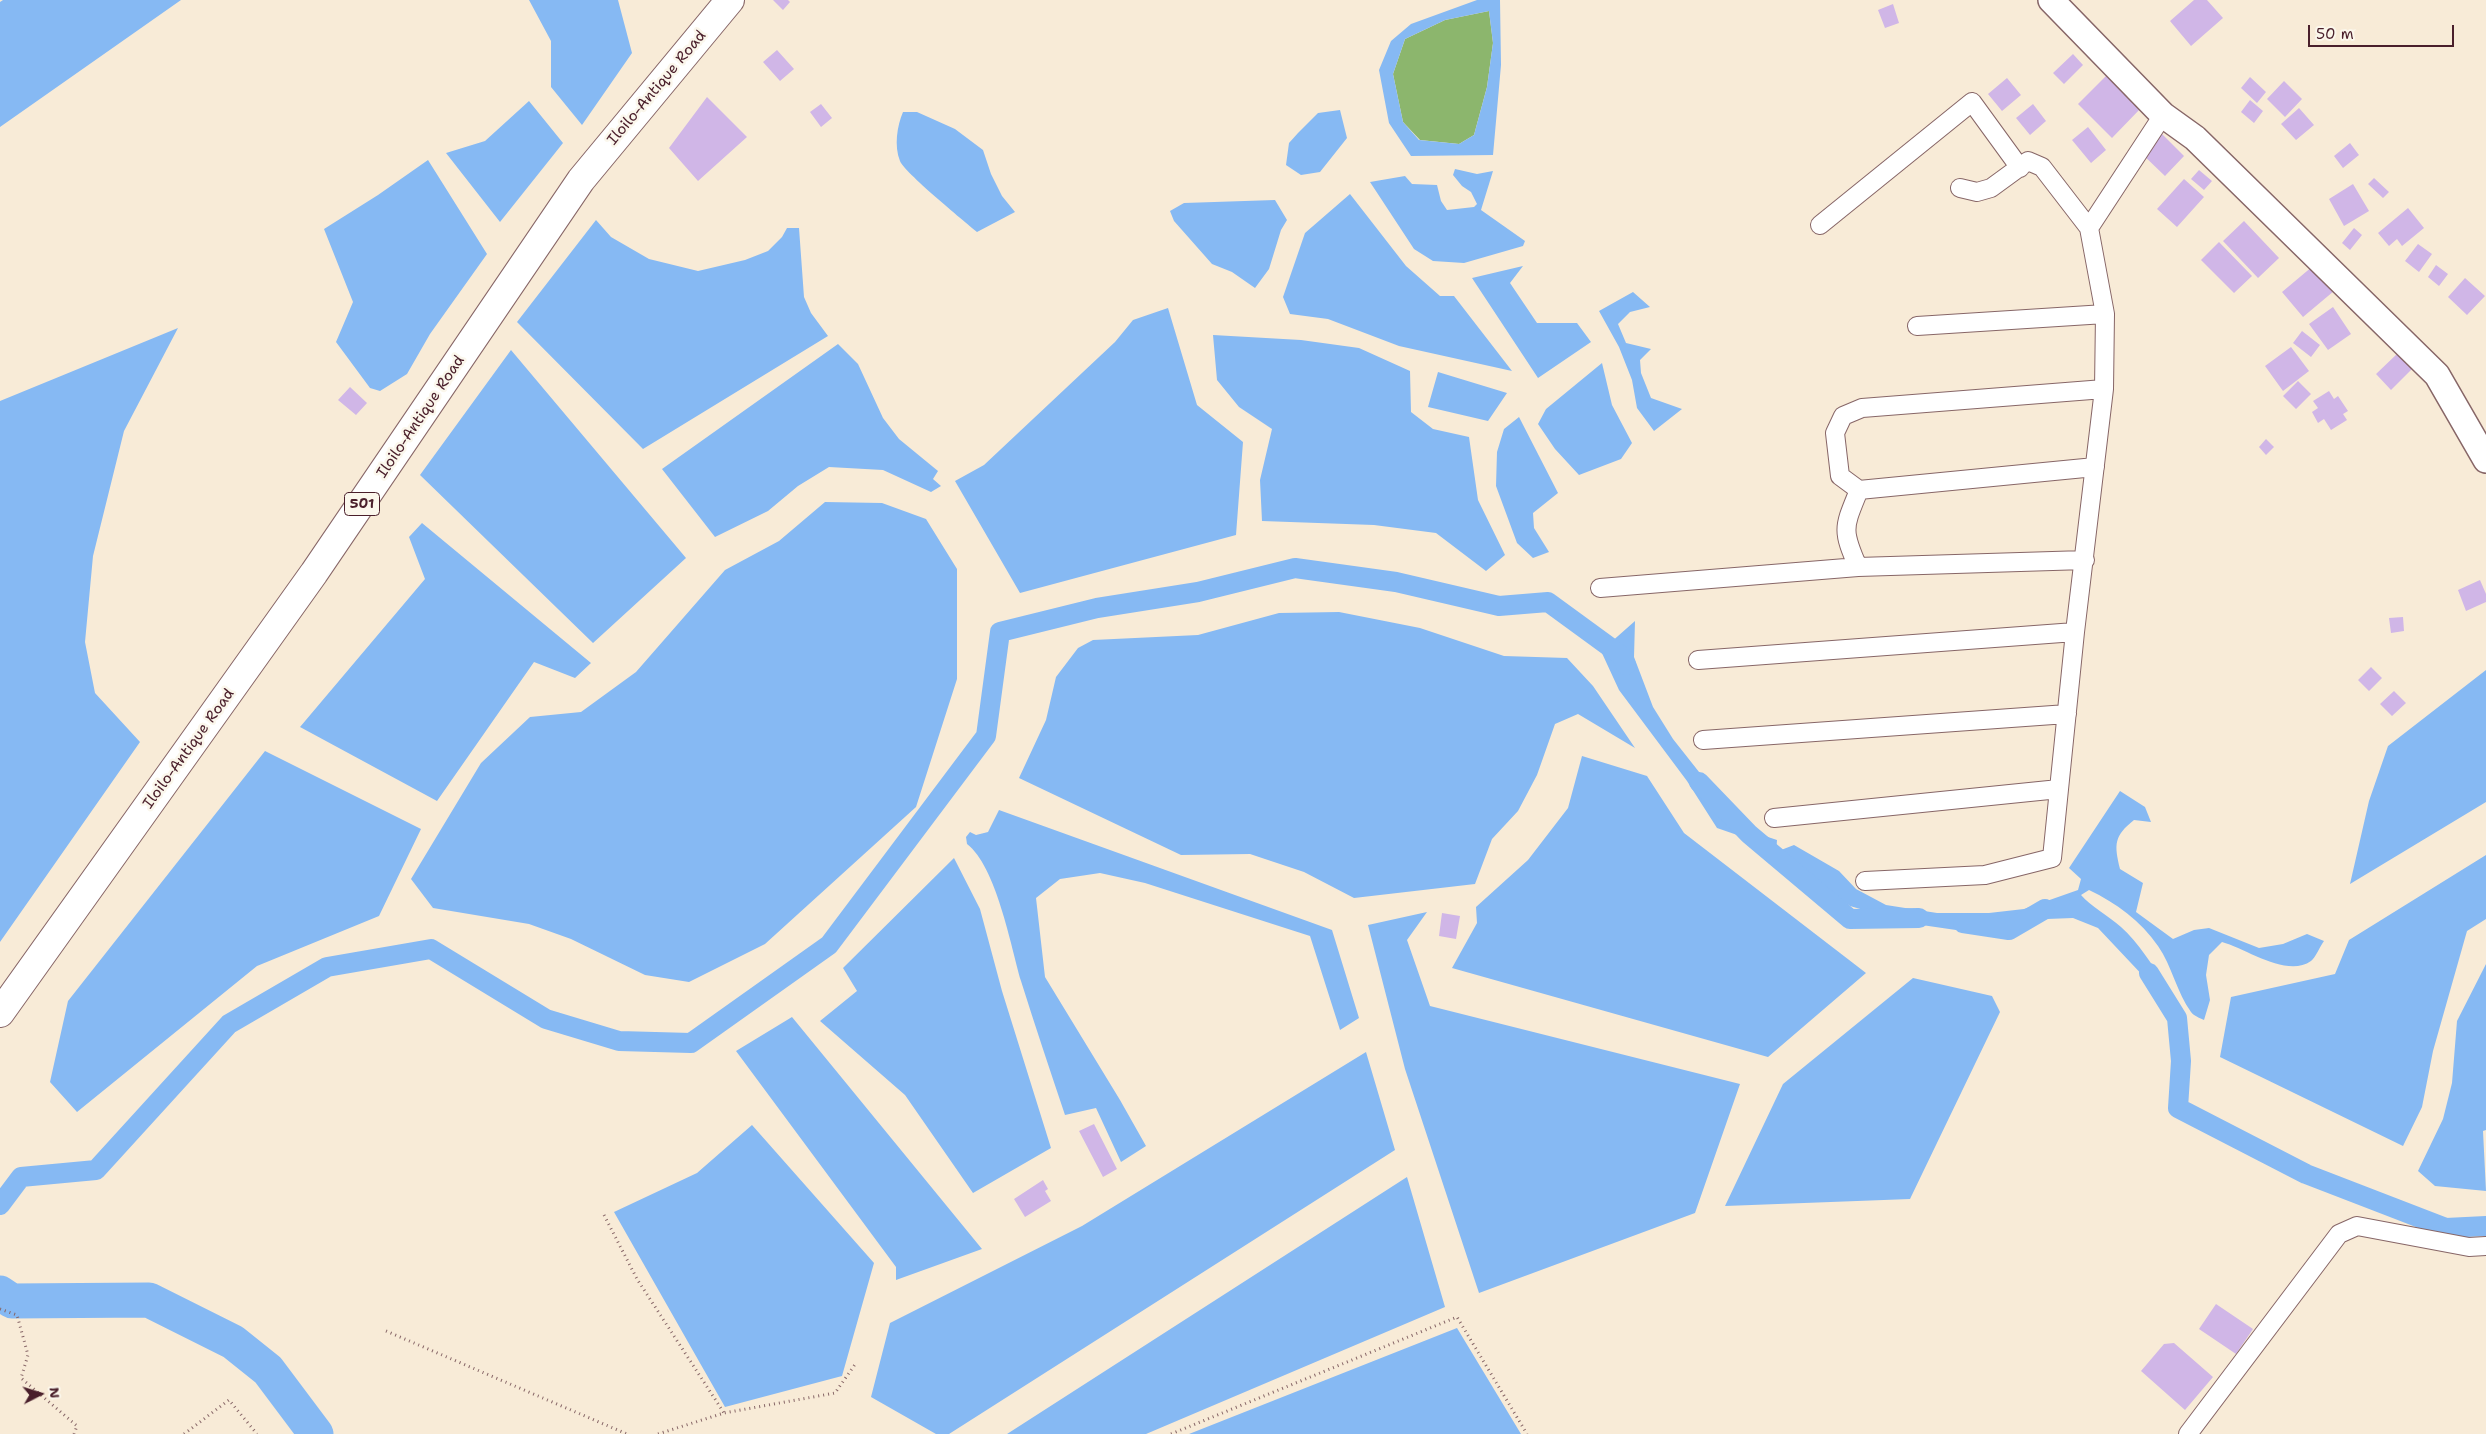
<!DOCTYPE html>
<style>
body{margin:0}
#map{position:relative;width:2486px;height:1434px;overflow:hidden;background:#f8ebd7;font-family:"Shantell Sans",sans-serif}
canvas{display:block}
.north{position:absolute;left:15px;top:1369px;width:50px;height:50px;-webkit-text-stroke:4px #fbf7ec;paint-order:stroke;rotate:85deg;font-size:14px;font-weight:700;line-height:20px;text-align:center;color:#4a1f2b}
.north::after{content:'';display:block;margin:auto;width:18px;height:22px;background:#4a1f2b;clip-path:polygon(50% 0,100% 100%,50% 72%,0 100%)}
.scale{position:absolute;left:2308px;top:25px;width:146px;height:22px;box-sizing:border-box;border:2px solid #4a1f2b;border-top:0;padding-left:6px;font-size:15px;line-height:18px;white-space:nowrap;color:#4a1f2b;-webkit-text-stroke:4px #fbf7ec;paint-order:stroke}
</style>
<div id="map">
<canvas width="2486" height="1434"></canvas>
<div class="north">N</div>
<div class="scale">50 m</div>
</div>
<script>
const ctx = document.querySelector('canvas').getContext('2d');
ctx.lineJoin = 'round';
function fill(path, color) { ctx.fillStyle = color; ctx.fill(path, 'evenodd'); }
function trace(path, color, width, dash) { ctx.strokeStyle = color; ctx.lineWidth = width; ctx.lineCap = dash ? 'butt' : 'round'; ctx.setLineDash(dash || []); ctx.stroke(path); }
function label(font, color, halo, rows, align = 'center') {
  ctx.font = font + ' "Shantell Sans",sans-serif'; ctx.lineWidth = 5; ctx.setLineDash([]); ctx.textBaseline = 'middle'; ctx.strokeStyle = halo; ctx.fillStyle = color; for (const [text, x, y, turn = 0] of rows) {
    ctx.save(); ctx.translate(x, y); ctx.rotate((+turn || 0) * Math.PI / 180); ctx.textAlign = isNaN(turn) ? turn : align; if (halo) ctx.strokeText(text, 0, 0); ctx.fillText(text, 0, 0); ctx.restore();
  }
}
const forest = new Path2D(`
 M1489,11L1493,43L1487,87L1474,135L1459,144L1420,140L1403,122L1393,74L1405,39L1445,20Z`);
const water = new Path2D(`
 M3,0H181L0,127V2Z
 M529,0H618L632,53L582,125L551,87V41Z
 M1477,0H1500L1501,65L1493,155L1411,156L1389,123L1379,70L1391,41L1411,24ZM1489,11L1493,43L1487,87L1474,135L1459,144L1419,140L1403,122L1393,74L1405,39L1445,20Z
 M529,101L563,143L500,222L446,153L485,141Z
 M1340,110L1347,138L1320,172L1301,175L1286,165L1289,143L1298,133L1318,113Z
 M903,112H917L955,129L983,150L991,174L1002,196L1015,212L977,232C964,221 904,172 900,161C894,146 897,126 903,112Z
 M428,160L487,254L430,334L407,374L380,391L370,388L336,342L353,302L324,229L378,195Z
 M1455,169L1477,174L1493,171L1481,210L1525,241L1523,246L1464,263L1433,261L1414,249L1370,182L1405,176L1412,184L1437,185L1441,201L1447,210L1474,207L1477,204L1471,192L1462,186L1453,175Z
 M1350,194L1406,266L1440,296H1454L1512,371L1399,346L1328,319L1290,314L1283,297L1305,233Z
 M1275,200L1287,220L1281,230L1269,269L1255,288L1232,272L1212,264L1174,221L1170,211L1184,203Z
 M596,220L611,237L649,259L698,271L745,260L768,251L782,237L787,228H799L804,297L811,313L828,336L643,449L517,322Z
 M1523,266L1510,283L1537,323H1577L1591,342L1538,378L1472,278Z
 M1633,292L1650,307L1630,312L1618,324L1626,343L1651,349L1640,360L1641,373L1651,398L1682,409L1654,431L1637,408L1632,380L1619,347L1599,311Z
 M1168,308L1197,405L1243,442L1236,535L1020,593L955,481L984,465L1115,342L1133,320Z
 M178,328L124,431L93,556L85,642L95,693L140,742L0,942V401Z
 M1213,335L1301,340L1359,348L1410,371L1411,412L1433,429L1469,437L1478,500L1505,555L1486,571L1436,533L1374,525L1262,521L1260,480L1272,429L1239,407L1217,380Z
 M838,344L858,364L883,418L899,439L938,471L933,479L941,486L931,492L883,470L829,467L798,486L768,511L715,537L662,469Z
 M511,350L686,558L593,643L420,475Z
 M1602,363L1612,405L1632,443L1621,459L1579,475L1555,449L1538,424L1546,409Z
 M1438,372L1507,393L1488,421L1428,407Z
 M1519,417L1558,493L1533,513L1534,528L1549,552L1533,558L1517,543L1496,486L1497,452L1504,429Z
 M825,502L882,503L926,519L957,569V679L916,807L765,944L689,982L645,975L571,939L529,924L433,908L411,879L481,763L530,717L581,712L636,672L725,570L779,541Z
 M422,523L591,663L575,678L534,662L437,801L300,727L425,579L409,537Z
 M1339,612L1420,628L1504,656L1567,658L1593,686L1635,748L1578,714L1555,724L1537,775L1518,811L1492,839L1475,884L1354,898L1304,872L1250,854L1181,855L1019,778L1046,720L1056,677L1078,648L1093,640L1198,635L1279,613Z
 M1635,621L1634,657L1653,707L1673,739L1703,777L1729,820L1747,830L1777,840L1776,854L1743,837L1717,828L1687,781L1619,690L1601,651Z
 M2486,670V802L2350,884L2369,801L2388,746Z
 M265,751L421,829L379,916L257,966L77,1112L50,1082L68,1001Z
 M1582,756L1647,776L1684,833L1866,973L1768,1057L1452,968L1477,923L1476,907L1528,860L1568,808Z
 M2120,791L2145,807L2151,822L2134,820C2114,836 2114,844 2120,869L2143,883L2136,912L2173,939L2194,930L2209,928L2259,948L2283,944L2307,934L2324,941C2320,946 2316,957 2311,961C2287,978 2247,949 2222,942L2209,955L2206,975L2210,1000L2204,1020C2200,1018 2194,1016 2191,1012C2177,993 2172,966 2158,946C2141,921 2116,903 2089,890L2081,895C2090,906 2109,916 2121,927C2138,942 2153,966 2166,986L2164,994L2156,995L2147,980L2098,928L2073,918L2047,919L1956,930L1908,923L1850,906L1826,890L1781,850L1794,845L1839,871L1856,889L1886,905L1937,913H1989L2024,909L2078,890L2081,879L2069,868Z
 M999,810L1332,930L1359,1018L1340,1030L1310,936L1145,883L1100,873L1060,879L1036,898L1045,977L1120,1100L1146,1146L1121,1162L1096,1108L1065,1115C1050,1070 1035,1026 1021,981C1011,946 996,866 967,844L966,837L970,832L976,835L988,832Z
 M2486,855V919L2467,931L2433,1051L2422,1107L2403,1146L2220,1057L2231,997L2335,974L2349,940Z
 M954,858L980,909L1002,991L1051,1148L973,1193L905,1095L820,1021L857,991L843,968Z
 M1427,912L1407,940L1430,1006L1740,1084L1695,1213L1479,1293L1405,1069L1368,925Z
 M2486,964V1130L2483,1131L2486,1191L2435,1186L2418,1171L2443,1119L2452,1083L2457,1021Z
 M1913,978L1992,996L2000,1012L1910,1199L1725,1206L1783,1084Z
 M792,1017L982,1249L896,1280V1267L736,1051Z
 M1366,1052L1395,1150L949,1434H936L871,1397L890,1323L1082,1226Z
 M752,1125L874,1263L842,1376L725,1407L614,1212L697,1173Z
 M1407,1177L1445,1307L1146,1434H1007Z
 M1457,1328L1521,1434H1189Z`);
const canal = new Path2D(`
 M1699,782L1749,834L1850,919L1919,918
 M1963,923L2009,930L2045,909
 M2149,973L2177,1018L2181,1061L2178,1108L2306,1174L2446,1228L2486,1226
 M0,1205L21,1177L96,1170L229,1024L327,967L431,949L546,1019L619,1041L691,1043L829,945L986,736L1000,632L1097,608L1198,592L1295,568L1396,582L1499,606L1548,602L1622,656L1626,665`);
const river = new Path2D(`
 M0,1293L12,1301L149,1300L233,1342L268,1370L316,1434`);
const building = new Path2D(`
 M773,0H788L790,2L783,10Z
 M2194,0H2207L2223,18L2191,46L2170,21Z
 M1893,4L1899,23L1885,28L1878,10Z
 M777,50L794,69L780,81L763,62Z
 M2073,54L2083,65L2064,84L2053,73Z
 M2107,75L2141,108L2112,138L2078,104Z
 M2250,77L2266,92L2257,103L2241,88Z
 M2007,78L2021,95L2002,111L1988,94Z
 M2284,81L2302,99L2285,117L2267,99Z
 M707,97L747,137L698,181L669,148Z
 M2250,100L2263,111L2254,123L2241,112Z
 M821,104L832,118L821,127L810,112Z
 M2033,104L2046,121L2030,135L2016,118Z
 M2299,108L2314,125L2296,140L2281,124Z
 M2088,127L2106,150L2091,163L2072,140Z
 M2160,132L2184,156L2165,176L2140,152Z
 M2350,143L2359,155L2343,168L2334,156Z
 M2199,170L2212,181L2204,190L2191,179Z
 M2374,178L2389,192L2383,198L2368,184Z
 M2184,179L2204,197L2177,227L2157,209Z
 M2353,184L2369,211L2344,226L2329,199Z
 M2408,208L2424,228L2402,246L2397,239L2389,246L2378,233Z
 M2244,221L2279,258L2258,278L2223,241Z
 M2354,228L2362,235L2350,250L2342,243Z
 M2219,242L2252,276L2234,293L2201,260Z
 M2418,244L2432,254L2419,272L2405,261Z
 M2436,265L2448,274L2439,286L2428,277Z
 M2313,266L2334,291L2303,317L2282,292Z
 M2465,278L2485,296L2467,315L2448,297Z
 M2333,307L2351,334L2328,350L2309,324Z
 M2302,331L2320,345L2311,357L2293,343Z
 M2291,347L2309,371L2283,391L2265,366Z
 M2398,353L2413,368L2391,390L2376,374Z
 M2298,381L2311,394L2296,409L2283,396Z
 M350,387L367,403L356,415L338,400Z
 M2329,391L2334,399L2338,396L2348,411L2343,414L2347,420L2331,430L2324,419L2318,423L2312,412L2318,408L2313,401Z
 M2266,439L2274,447L2266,455L2259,447Z
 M2480,580L2486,594V602L2466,611L2458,590Z
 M2403,617L2404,631L2391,633L2389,618Z
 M2371,667L2382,678L2369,691L2358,680Z
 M2394,691L2406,703L2392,716L2380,704Z
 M1442,913L1460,916L1456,939L1439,936Z
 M1094,1124L1117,1169L1103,1177L1079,1131Z
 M1043,1180L1048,1189L1045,1191L1051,1201L1025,1217L1014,1199Z
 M2216,1304L2253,1329L2236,1354L2199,1329Z
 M2174,1343L2213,1377L2185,1410L2141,1371L2164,1344Z`);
const path = new Path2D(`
 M604,1215L637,1279L724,1413
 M0,1309L17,1315L28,1355L21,1378L77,1426L74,1434
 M386,1331L627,1434
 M184,1434L229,1400L257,1434
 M658,1434L724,1413L835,1393L856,1363
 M1171,1434L1457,1317L1527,1434`);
const minor = new Path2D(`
 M1960,188L1977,192L1991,188L2028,161L2042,167L2089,228L2163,115
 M1820,225L1972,102L2020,168
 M1917,326L2105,314
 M2095,467L1859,490L1840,476L1835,433L1843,416L1862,408L2104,389
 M1858,567C1841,529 1844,527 1859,490
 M1600,588L1858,567L2085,560
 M1698,660L2075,632
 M1703,740L2067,714
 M1774,818L2059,789
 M1865,881L1985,875L2052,858L2075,632L2104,389L2105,314L2089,228
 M2188,1434L2339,1234L2357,1226L2469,1247L2486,1246`);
const secondary = new Path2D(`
 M2051,0L2163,115L2195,138L2437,375L2486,460`);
const primary = new Path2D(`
 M0,1013L314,573L581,180L730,0`);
const shields = [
 [362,504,35]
];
const shieldNames = [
 ["501",362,504]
];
const streetNames = [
 ["Iloilo-Antique Road",657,88,-50],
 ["Iloilo-Antique Road",421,417,-56],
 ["Iloilo-Antique Road",189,749,-54]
];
fill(forest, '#8cb66d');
fill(water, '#86b9f3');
trace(canal, '#86b9f3', 20);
trace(river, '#86b9f3', 35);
fill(building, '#d0b6e7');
trace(minor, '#876667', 20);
trace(secondary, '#876667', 28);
trace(primary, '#876667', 30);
trace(path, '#876667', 3, [1, 4]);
trace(minor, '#fff', 18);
trace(secondary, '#fff', 25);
trace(primary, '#fff', 28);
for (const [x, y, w] of shields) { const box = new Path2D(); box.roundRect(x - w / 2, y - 11.5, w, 23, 4); ctx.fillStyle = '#fbf7ec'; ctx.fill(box); trace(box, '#4a1f2b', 1); }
label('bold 14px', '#4a1f2b', null, shieldNames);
label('15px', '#4a1f2b', '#fbf7ec', streetNames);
</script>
